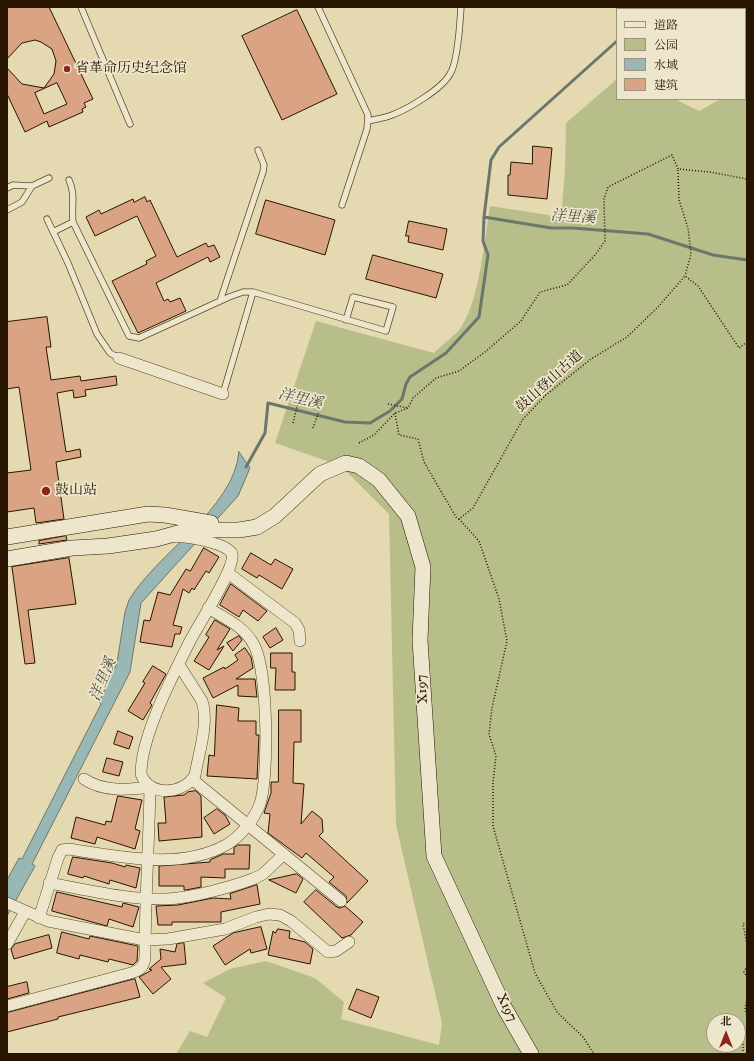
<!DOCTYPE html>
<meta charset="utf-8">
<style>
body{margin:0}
#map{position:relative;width:754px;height:1061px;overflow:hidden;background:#e5d9b1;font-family:"IM FELL DW Pica","Noto Serif SC",serif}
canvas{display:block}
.frame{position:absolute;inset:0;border:8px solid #271500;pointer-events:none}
.legend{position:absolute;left:616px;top:8px;width:130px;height:92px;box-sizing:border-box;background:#eee6cc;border:1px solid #9e927a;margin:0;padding:5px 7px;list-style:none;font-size:12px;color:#271500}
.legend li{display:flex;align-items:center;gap:8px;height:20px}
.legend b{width:20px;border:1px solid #9e927a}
.north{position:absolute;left:706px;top:1013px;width:40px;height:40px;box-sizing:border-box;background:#eee6cc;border:1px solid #9e927a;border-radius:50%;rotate:0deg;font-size:11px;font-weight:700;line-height:16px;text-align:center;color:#271500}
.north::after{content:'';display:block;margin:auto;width:14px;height:18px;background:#8f2418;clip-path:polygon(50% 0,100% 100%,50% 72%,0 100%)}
</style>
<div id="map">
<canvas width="754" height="1061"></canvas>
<div class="frame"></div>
<ul class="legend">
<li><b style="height:5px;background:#eee6cc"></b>道路</li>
<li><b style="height:11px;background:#b8be89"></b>公园</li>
<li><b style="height:11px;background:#99b8b5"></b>水域</li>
<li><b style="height:11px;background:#d9a384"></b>建筑</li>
</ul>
<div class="north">北</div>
</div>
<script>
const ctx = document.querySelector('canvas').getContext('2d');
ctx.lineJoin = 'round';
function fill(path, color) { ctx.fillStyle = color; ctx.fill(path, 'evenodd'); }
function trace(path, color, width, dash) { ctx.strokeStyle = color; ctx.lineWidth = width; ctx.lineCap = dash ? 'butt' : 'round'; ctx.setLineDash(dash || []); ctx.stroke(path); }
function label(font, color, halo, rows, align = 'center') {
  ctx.font = font + ' "IM FELL DW Pica","Noto Serif SC",serif'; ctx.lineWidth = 3.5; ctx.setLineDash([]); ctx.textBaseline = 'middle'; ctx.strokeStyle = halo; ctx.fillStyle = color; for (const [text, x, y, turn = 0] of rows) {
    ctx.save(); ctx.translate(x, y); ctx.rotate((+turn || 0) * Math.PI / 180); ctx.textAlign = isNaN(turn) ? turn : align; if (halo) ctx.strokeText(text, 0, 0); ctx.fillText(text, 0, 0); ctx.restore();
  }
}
const green = new Path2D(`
 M617,79V99H675L699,111L721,99H745V86L747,85V1054H176L190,1031L207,1037L226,998L203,983L230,969L266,961L315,978L344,1002L341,1019L439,1045L442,1023L396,825L389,514L341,466L275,443L316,321L434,353C442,345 452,338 459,330C480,302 484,241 490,206L561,217L565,171L566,123ZM714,1021H738V1045H714Z`);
const water = new Path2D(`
 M239,452L250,468L238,496L141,603L130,672L32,864L35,866L7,916V880L19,858L22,859L101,704L99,702L117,663L125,612L129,600C157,553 234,509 239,452Z`);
const stream = new Path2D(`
 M736,9L738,7
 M484,217L491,160L499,147L617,41
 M246,467L265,433L268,403L345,422L370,423L390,411L402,399L406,384L410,377L446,353L479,317L488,255L483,241L484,217L551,228H573L648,234L713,255L747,260`);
const building = new Path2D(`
 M7,7H49L93,99L84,103L86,107L82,109L83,112L49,127L47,121L25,132L7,94V68L22,84L44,88L54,74L56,61L52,49L41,42L35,40L22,43L7,59ZM57,83L67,104L44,114L35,93Z
 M297,10L337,94L282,120L242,36Z
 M533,146L552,148L547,199L508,195V175H510L511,162L532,164Z
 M145,197L147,202L150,200L177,257L206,243L208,247L214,245L220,257L210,262L208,257L156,283L164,301L168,299L170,302L180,298L186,311L138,333L112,281L147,264L146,261L156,256L137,216L95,236L86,217L99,210L101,214L133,199L134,202Z
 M266,200L335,220L325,255L256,234Z
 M409,221L447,229L443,250L408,242L409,236H406Z
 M373,255L443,274L436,298L366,279Z
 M47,317L51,347H46L51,380L80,376L81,381L116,376L117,385L85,390L86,396L74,398L73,390L57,393L66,452L80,449L81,457L56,462L64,519L36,523L34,508L7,512V473L31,470L19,387L7,389V322Z
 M66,536L67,540L39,544V541Z
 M204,548L219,557L209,573L206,571L194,590L192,588L189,593L183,589L173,625L182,627L180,634H175L172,647L140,642L144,620L150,621L158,592L170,595L186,569L190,571Z
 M251,553L271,565L275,559L293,569L282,589L259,575L257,578L242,569Z
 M69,558L76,604L28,610L35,663L25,664L12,567Z
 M231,584L267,611L258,621L243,610L239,617L220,605Z
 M215,620L230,629L217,650L224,646L209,670L194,661L209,637L206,635Z
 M276,628L283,640L270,648L263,637Z
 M239,636L242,640L233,651L227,643Z
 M245,648L251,657L253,668L236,679H255L257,697L238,696V685L213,698L203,678L224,667L225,669L238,660L235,655Z
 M271,653H292V672H295V690H275L276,668H271Z
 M153,666L166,674L150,703L152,705L143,720L128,711L145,683L143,682Z
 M217,705L239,708L238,721H256V735H259L257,779L207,776L209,755L214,756Z
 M279,710H301V742H294L293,783L304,784L301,824L312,811L322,819L323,832L319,836L368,881L347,903L346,896L329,882L334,877L306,853L302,858L268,833L270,814L264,813L271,793V782H278Z
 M118,731L133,737L129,749L114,744Z
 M107,758L123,762L119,776L103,772Z
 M196,791L201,796L202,837L159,841L158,823H166L164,797L184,795L188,792Z
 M118,796L142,800L135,829L140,831L135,849L97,837L95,844L71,838L76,817L105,825L106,821L111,822Z
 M217,809L225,815L230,824L214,834L204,818Z
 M238,845H250L249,869H225V878L201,877V887L186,890H184V886H159V866L210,862V860L223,854H234V848Z
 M73,857L112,863L125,867L126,865L140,868L136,888L110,880L109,884L84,876L83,878L68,874Z
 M297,874L303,879L296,893L269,880Z
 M257,885L260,904L221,912V922H172V925H158L156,906L178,905L213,898L231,899L230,894Z
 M316,890L337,907L340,908L345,906L363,922L351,935L342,938L304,902Z
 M57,892L122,907L123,903L139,907L133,927L109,919L107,926L92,922L52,911Z
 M261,927L267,949L251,953L250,949L225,965L213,946L233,933Z
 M278,929L290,931L289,938L305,942L313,949L310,964L268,955L273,931L275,933Z
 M62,932L89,939L90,936L138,946L137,961L133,965L109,959L108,962L80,955L79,959L57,953Z
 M49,935L52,948L14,959L11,949L15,944Z
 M184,943L186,964L161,967L171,979L153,994L139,977L152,970L149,969L161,959L160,949L175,952L177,944Z
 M135,979L140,997L58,1017V1019L7,1032V1013Z
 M27,982L29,993L7,999V987Z
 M357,989L379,997L371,1018L349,1009Z`);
const path = new Path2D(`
 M678,170L679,200L688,228L691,254L685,276
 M388,404L408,408
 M395,413L399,435L418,439L424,462L456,517L459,519L473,508L523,419L546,395L591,359L627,337L658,307L685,276L698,286L739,348L747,342
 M293,423L298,403
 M313,428L321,405
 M359,443L374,435L395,413L408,408L413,398L436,378L459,371L485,352L521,321L540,292L567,285L595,255L605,241L604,199L608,187L672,155L678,169L710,172L747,179
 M459,519L479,541L499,599L507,641L492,708L489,734L496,756L493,783V826L535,973L557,1012L583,1037L594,1054
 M747,922L743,924L747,945
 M747,966L744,972L747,977
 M747,999L745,1009L747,1016
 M743,1054V1043L747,1025`);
const lane = new Path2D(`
 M81,7L130,124
 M318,7L368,115L367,129L342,205
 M368,121C376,119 385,118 392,115C408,109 442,89 450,74C458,62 460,23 461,7
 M69,180C76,195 71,207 73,222L129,336L139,338L229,297L243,292H253
 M7,188L13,185L32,186L49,178
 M7,210L22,202L32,186
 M47,219L68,263L97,334L110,353L119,358
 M53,232L73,222
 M220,301L263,172L264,165L258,150
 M223,394L253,292L386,331L393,307L353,297L346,320`);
const street = new Path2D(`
 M119,358L223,394
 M175,537C186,536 228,543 232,554C236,568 198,625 190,641C173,675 141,736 141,774C149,797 184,795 195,775C199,752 209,723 202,701L179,665
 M228,573L295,623L299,630L300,641
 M193,780L341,901
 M49,883C88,890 128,900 167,899C191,898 231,887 253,879L263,874L283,855
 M7,903L48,921L145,940L168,939L225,929L256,917L269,914L280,915L291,921L328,952L336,951L349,942
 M39,918L58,858L62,850L68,849C118,856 179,871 226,845C240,837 254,820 260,804C269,776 268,671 254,645C245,627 225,618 208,608
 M7,944L25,912
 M7,1006L131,973C140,970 144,967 145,957C145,900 149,844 150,787C129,790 103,792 84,779`);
const secondary = new Path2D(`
 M7,537L148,514L165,515L211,523
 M7,559L72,548L108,546L156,539L189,530H239L257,527L275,516L320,474L346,463L359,466L379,480L408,516L423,567L420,640L434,856L504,1007L531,1054`);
const markers = [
 [67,69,4,"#8f2418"],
 [46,491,5,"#8f2418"]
];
const poiNames = [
 ["省革命历史纪念馆",75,69],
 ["鼓山站",55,491]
];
const streetNames = [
 ["鼓山登山古道",550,382,-42],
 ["X197",423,689,-94],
 ["X197",506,1008,63]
];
const waterNames = [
 ["洋里溪",573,218,4],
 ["洋里溪",300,400,14],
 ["洋里溪",104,680,-67]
];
fill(green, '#b8be89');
fill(water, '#99b8b5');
trace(water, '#6b776d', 1);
trace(stream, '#6b776d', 3);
fill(building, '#d9a384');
trace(building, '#271500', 1);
trace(lane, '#56462c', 7);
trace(street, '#56462c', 12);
trace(secondary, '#271500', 16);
trace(path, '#271500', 1.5, [1, 2]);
trace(lane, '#eee6cc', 5.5);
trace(street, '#eee6cc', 11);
trace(secondary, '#eee6cc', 15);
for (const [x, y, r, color] of markers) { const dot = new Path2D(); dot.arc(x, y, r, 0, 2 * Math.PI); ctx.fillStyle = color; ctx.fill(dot); trace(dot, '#eee6cc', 1.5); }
label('14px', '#271500', '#eee6cc', poiNames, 'left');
label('14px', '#271500', '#eee6cc', streetNames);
label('italic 15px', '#4f4e3f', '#eee6cc', waterNames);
</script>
